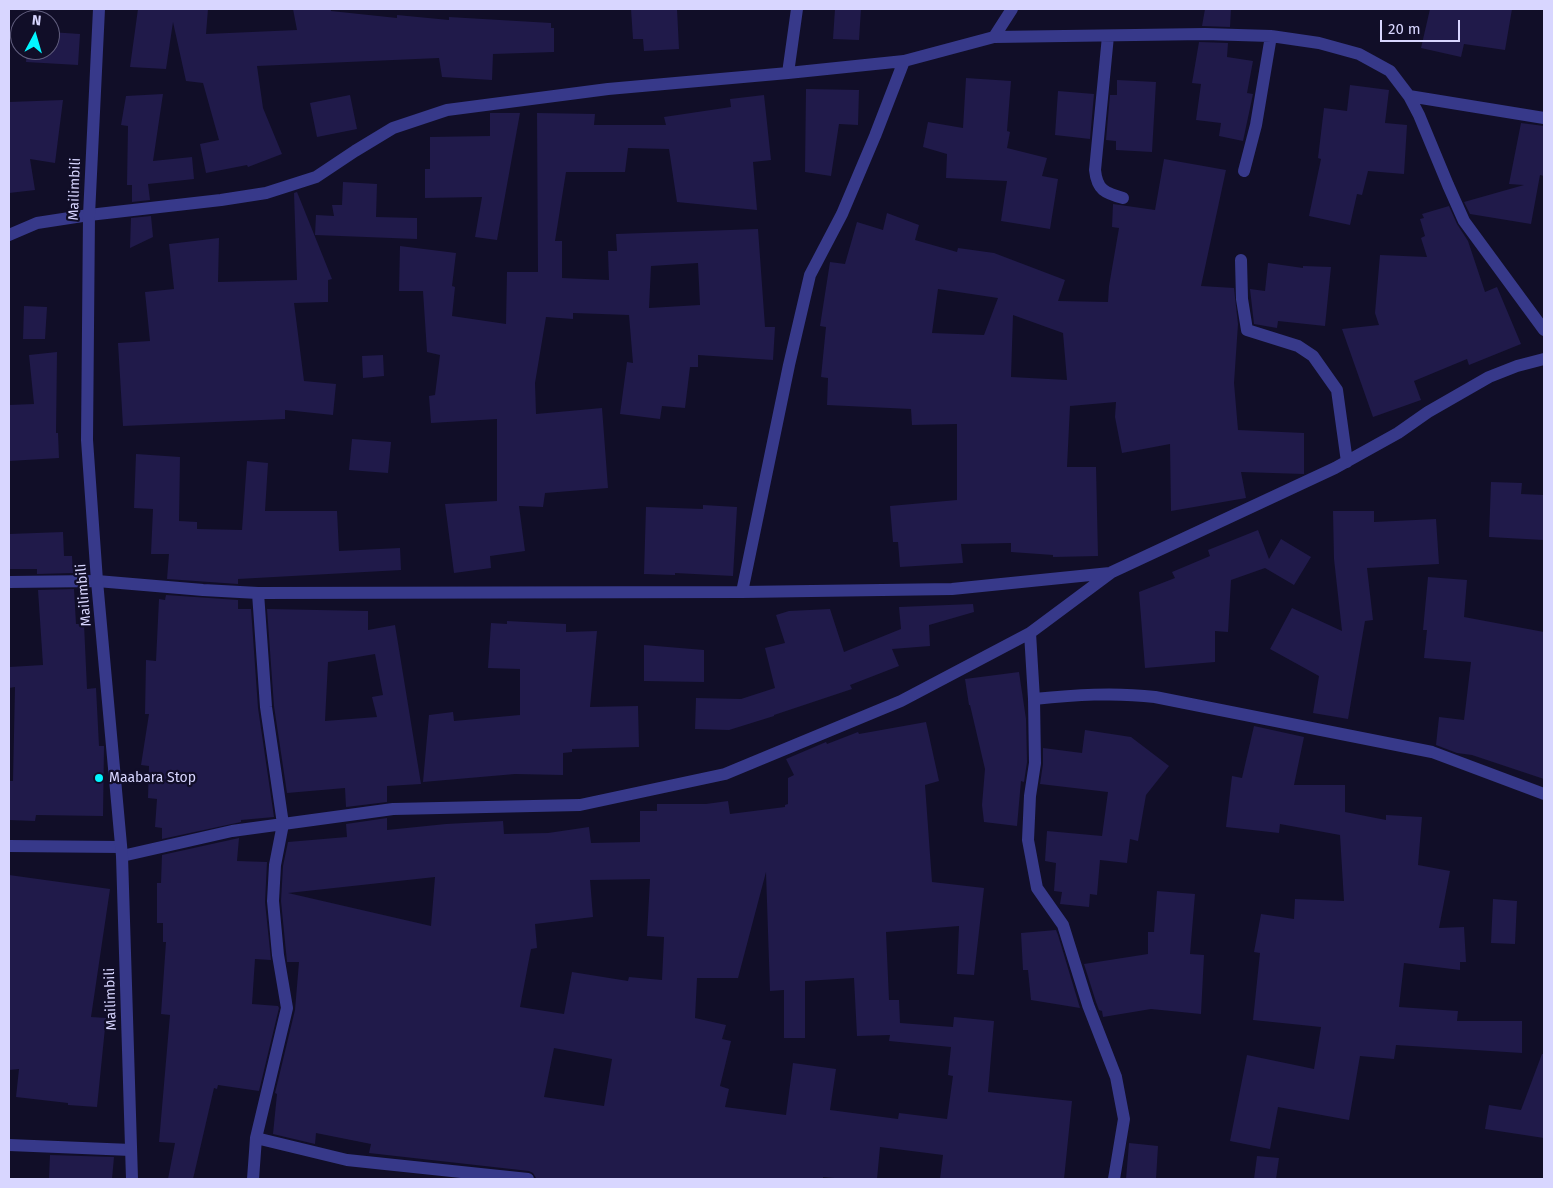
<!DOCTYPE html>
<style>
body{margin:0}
#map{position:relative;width:1553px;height:1188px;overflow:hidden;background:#110e28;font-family:"Fira Sans",sans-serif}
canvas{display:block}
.frame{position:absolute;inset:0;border:10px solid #d8d6ff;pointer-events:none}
.north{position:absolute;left:10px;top:10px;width:50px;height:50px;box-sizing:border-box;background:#110e28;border:1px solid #615e7e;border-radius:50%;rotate:6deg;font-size:14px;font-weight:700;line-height:20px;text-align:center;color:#d8d6ff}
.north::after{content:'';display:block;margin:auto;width:18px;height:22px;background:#02f6ff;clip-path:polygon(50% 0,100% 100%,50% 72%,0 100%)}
.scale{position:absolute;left:1380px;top:20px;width:80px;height:22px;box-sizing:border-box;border:2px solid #d8d6ff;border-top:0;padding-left:6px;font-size:15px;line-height:18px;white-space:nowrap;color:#d8d6ff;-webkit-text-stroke:4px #110e28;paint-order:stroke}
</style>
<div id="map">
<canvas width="1553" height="1188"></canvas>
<div class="frame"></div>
<div class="north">N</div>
<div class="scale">20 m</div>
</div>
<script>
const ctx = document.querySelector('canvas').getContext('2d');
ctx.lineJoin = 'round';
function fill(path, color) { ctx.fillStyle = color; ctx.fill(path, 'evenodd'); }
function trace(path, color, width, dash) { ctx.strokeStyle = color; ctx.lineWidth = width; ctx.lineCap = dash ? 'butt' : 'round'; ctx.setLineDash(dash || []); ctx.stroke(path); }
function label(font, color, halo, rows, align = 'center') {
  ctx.font = font + ' "Fira Sans",sans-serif'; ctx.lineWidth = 4.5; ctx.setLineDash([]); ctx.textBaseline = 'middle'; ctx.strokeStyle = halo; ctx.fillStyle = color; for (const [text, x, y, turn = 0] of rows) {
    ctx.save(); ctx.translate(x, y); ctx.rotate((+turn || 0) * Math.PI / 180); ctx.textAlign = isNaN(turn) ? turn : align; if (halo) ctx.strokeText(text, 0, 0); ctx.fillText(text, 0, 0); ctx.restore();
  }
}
const building = new Path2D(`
 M138,9H208L206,34L297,30L293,9H331V11L397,18V15L449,20V17L551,23V28H554V52L493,54L492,80L442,77L439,58L257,66L263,108L282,154L248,167L247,165L206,173L200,144L219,140L203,83L186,81L173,22L166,69L130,67Z
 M631,9H677L679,49L644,51L643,39H633Z
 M835,9H861L859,40L833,39Z
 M1205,9H1231L1230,27L1202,26Z
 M1430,9H1512L1505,50L1464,44L1461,57L1421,48Z
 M50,32L80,34L78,65L26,62L27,50H50Z
 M1199,42L1228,43L1227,57L1253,61L1247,93L1253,94L1243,141L1219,136L1221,123L1196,120L1201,84L1192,83Z
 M966,78L1011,81L1007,131L1010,132L1007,148L1047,158L1042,176L1058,179L1050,229L1001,221L1007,181L946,178L947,154L923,147L928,122L963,128Z
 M1117,80L1156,82L1152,152L1116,150V141L1106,140L1110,95H1117Z
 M1350,85L1389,90L1385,123L1407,125L1404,174L1368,171L1362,195L1357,194L1350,225L1309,216L1321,159L1318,158L1324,108L1347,111Z
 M806,89L859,90L858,125L839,124L831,176L805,172Z
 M1058,91L1094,94L1090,139L1055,135Z
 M163,94L153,161L192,157L194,179L148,184L150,200L132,202V185H127L128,126L121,125L126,96Z
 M350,95L357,129L317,137L310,103Z
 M764,95L771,160L753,162L757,210L677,202L669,149L628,148L625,172H566L555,241H562V278L609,280L608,251H617L616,234L758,229L765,327H775L773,360L698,355V367H690L685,408L662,406L660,419L620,414L627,362L633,363L629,315L573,313V319L546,317L535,383L536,414L602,408L608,488L545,493L543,507L519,506L525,551L490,556L491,568L454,573L445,504L497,501V419L431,423L429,396L435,395L440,355L427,352L423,291H399L400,246L456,253L452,286L455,287L452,316L506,324L507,272H538L537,113L595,114L594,125H666L664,117L731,107L730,99ZM698,263L700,305L649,308L651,266Z
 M63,100L55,163L30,159L35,190L9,193V102Z
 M490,113H520L497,240L475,237L482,197L425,198V169H430V137L490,136Z
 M1521,123L1544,126V176L1540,175L1531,224L1470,214L1464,202L1524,185L1509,184Z
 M1164,159L1226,170L1201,286L1234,288L1238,324L1234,383L1238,430L1304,433V474L1241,472L1246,498L1171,511L1170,444L1122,453L1115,417L1116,402L1070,406L1067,467H1096L1098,556L1053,557V555L1011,552V543L961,544L963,563L900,567L898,542H893L890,506L957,500V424L912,425L911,409L827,405L828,378L821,377L826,327L820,326L830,262L845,264L857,222L883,230L887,213L919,225L915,240L957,252L958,248L994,253L1065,280L1058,301L1108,302L1109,286L1119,228L1112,227L1113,204L1155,210ZM938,289L998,298L984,335L932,333ZM1013,315L1063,333L1067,380L1011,377Z
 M343,182L377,184L376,217L417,218V239L315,235L316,215L334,216L332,205H342Z
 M297,192L332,279L328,280V302L294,303L304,381L336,384L333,415L285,410V419L123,426L118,343L150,341L145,292L174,289L169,244L219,238L218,282L297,280L294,193Z
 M1449,206L1457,224L1468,241L1485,292L1497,287L1521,344L1469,365L1467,359L1414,381L1421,400L1373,417L1342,329L1379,325L1375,313L1380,255L1427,257L1421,238L1425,236L1420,219L1424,218L1422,214Z
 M151,216L153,237L130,248L131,218Z
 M1268,263L1303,268V266L1331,267L1325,326L1278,321L1277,328L1254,324L1250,289L1265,291Z
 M24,306L47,307L45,339H23Z
 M57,352L56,433H58L59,458L9,461V405L34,404L29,355Z
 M383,355L384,376L363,378L362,356Z
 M352,439L391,442L388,473L349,470Z
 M136,454L180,457L179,521L197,522V529L242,530L247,461L268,463L265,511H337L339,551L400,548L401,570L238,579V584L167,579L169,554H151L153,509L134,508Z
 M1491,482L1522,483L1521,494L1544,495V540L1489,537Z
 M703,505L737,507L733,576L675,573V575L644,574L646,507L703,509Z
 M1333,511H1374V522L1436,519L1439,564L1367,568L1373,620L1365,621L1348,719L1313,713L1319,676L1270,649L1292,608L1342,631L1334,559Z
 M1258,530L1269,559L1281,539L1311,557L1294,585L1265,568L1231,580L1228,632L1215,631V662L1145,668L1139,592L1175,578L1172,572L1210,556L1208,550Z
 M63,532L64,556H72L73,573L37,574V569H9V534Z
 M1428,577L1467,580L1464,617L1544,632V779L1472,755L1457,753L1436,745L1439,717L1464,720L1471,662L1424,658L1427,630H1423Z
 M74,589L76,624H84L87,689L96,688L99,746H104L103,816L36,815L35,821L9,820V781H13L15,687L9,688V667L43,665L38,590Z
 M166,595L238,600V609H251L258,708L274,817L241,820V822L162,839V828L155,827L157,799L148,798L149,766L141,765L149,714H145L146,660L156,661L159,599L165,600Z
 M973,604L974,612L929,625L930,646L892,649L899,666L850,685L852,689L774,715V716L729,730L695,729L696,698L741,699L775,688L765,648L785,643L776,615L789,611L830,609L844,652L901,629L899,607Z
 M267,609L368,611V630L395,625L421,784L387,786V802L346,807L345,788L287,793L274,706ZM375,654L383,695L372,697L377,717L325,721L328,662Z
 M507,621L566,624V632L597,631L590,707L638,706L639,747L572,749V752L563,753V775L515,774L423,782L429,715L453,712L454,721L520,715V669L488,668L491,623L507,624Z
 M644,645L704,650V682L644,681Z
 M1019,672L1026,719L1027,762L1024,782L1021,781L1017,826L984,822L982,805L985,769L970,705H969L965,679Z
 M926,722L939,781L925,785L932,882L984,888L974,975L957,974L959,926L886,932L889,1000H899L900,1023L953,1027L954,1017L994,1021L988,1092L1072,1101L1064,1179H940L943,1155L880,1147L877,1179H845L823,1177V1179H541L536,1178L533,1173L529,1171L369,1153L371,1144L316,1133L315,1144L273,1134L277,1094L275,1093L295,1010L299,962H287L281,901L283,866L288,842L347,837L346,824L387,818V830L446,824L503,821L504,834L548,833L589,827L591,843L640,842V811H657V804H706L728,801L730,814L785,807V805L788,804V778L794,775L786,759L826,742L827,744L858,732L859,734ZM766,872L770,991L784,990V1038H805V981L854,978L857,1036L890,1035L889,1041L951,1047L948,1075L953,1076L947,1119L899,1113L898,1119L830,1110L836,1069L793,1063L786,1115L725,1107L729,1089L720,1086L731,1041L722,1039L726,1025L695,1018L697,978H738ZM435,877L431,926L288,893ZM650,879L647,936L664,937L662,980L629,977L628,981L572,972L564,1014L520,1007L531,949L537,948L535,924L593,917L590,880ZM554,1048L612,1059L604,1106L544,1097Z
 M1254,726L1304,737L1294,785H1345V812L1386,820V815L1422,817L1418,865L1450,871L1439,928L1464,927L1466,962H1460V970L1404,963L1399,1007L1458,1011L1457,1021H1522V1053L1396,1045L1394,1059L1360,1056L1349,1120L1278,1107L1270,1149L1230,1141L1247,1055L1314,1069L1321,1027L1253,1020L1260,953L1254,952L1261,914L1294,919L1295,899L1344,901L1340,835L1280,824L1279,833L1226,827L1232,776L1242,778Z
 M1085,730L1131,737L1169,766L1146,795L1138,841L1130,839L1127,863L1100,860L1097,895L1090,894L1089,907L1060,904L1062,892L1054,891L1056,863L1045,861L1047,831L1102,836L1108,792L1040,784L1043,764V748L1082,753Z
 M239,838L237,861L267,862L265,902L271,960L255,959L252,1004L278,1006L279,1008L259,1091L218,1085L217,1089L214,1088L193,1179H168L175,1143L159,1142L170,1015L161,1014L166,942H163V923H157V883H161L162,855Z
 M9,875L110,889L91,1017L106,1018L97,1107L68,1105V1103L16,1097L19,1069L9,1070Z
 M1157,891L1195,894L1190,954L1204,955L1201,1014L1151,1009L1103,1017L1102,1011L1099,1010L1096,1002L1084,964L1148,954V932H1154Z
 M1493,899L1517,901L1515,944L1491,943Z
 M1056,930L1058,935L1080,1008L1031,1000L1028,970H1023L1021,933Z
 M1542,1054H1544V1138L1485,1129L1489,1105L1521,1110Z
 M1129,1143L1158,1146L1156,1179H1126Z
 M50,1155L114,1157L112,1179H49Z
 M1257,1156L1279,1158L1276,1179H1254Z`);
const minor = new Path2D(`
 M1108,36L1095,170C1097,190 1105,193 1123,198
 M994,37L1012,9
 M788,73L797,9
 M1409,96L1544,118
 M1244,171L1256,125L1271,36
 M9,235L37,223L89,215L221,200L266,193L316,177L355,151L393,128L447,110L608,89L788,73L904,61L994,37L1205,34L1271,36L1319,43L1359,54L1390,71L1409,96L1419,115L1448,185L1464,221L1544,330
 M1241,260L1242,299L1247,330L1298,346L1313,356L1337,390L1347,462
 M9,582L97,581L203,590L258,593L742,592L952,589L1110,573
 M742,592L789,365L810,275L842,214L875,136L904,61
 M1030,633L1034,699L1035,763L1030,796L1028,840L1037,888L1063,925L1088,1005L1116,1077L1124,1119L1114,1179
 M1034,699C1074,695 1114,692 1155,697L1432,752L1544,794
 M9,846L121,847
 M122,856L232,831L393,809L580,805L725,774L901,701L1030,633L1112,572L1335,468L1398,433L1428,412L1489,377L1517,366L1544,359
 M256,1138L347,1160L528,1179
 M9,1145L131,1150
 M253,1179L256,1138L287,1008L278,955L273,901L275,865L283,824L266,707L258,593`);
const tertiary = new Path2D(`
 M99,9L89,215L87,440L97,581L122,856L132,1179`);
const markers = [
 [99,778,5,"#02f6ff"]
];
const streetNames = [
 ["Mailimbili",75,189,-88],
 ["Mailimbili",84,595,-95],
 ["Mailimbili",111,999,-92]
];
const poiNames = [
 ["Maabara Stop",109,778]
];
fill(building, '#201a4a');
trace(minor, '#37398a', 12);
trace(tertiary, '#37398a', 12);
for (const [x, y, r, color] of markers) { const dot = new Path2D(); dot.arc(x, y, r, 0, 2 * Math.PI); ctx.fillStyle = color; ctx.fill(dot); trace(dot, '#110e28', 2); }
label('14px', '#d8d6ff', '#110e28', streetNames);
label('14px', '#d8d6ff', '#110e28', poiNames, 'left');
</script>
